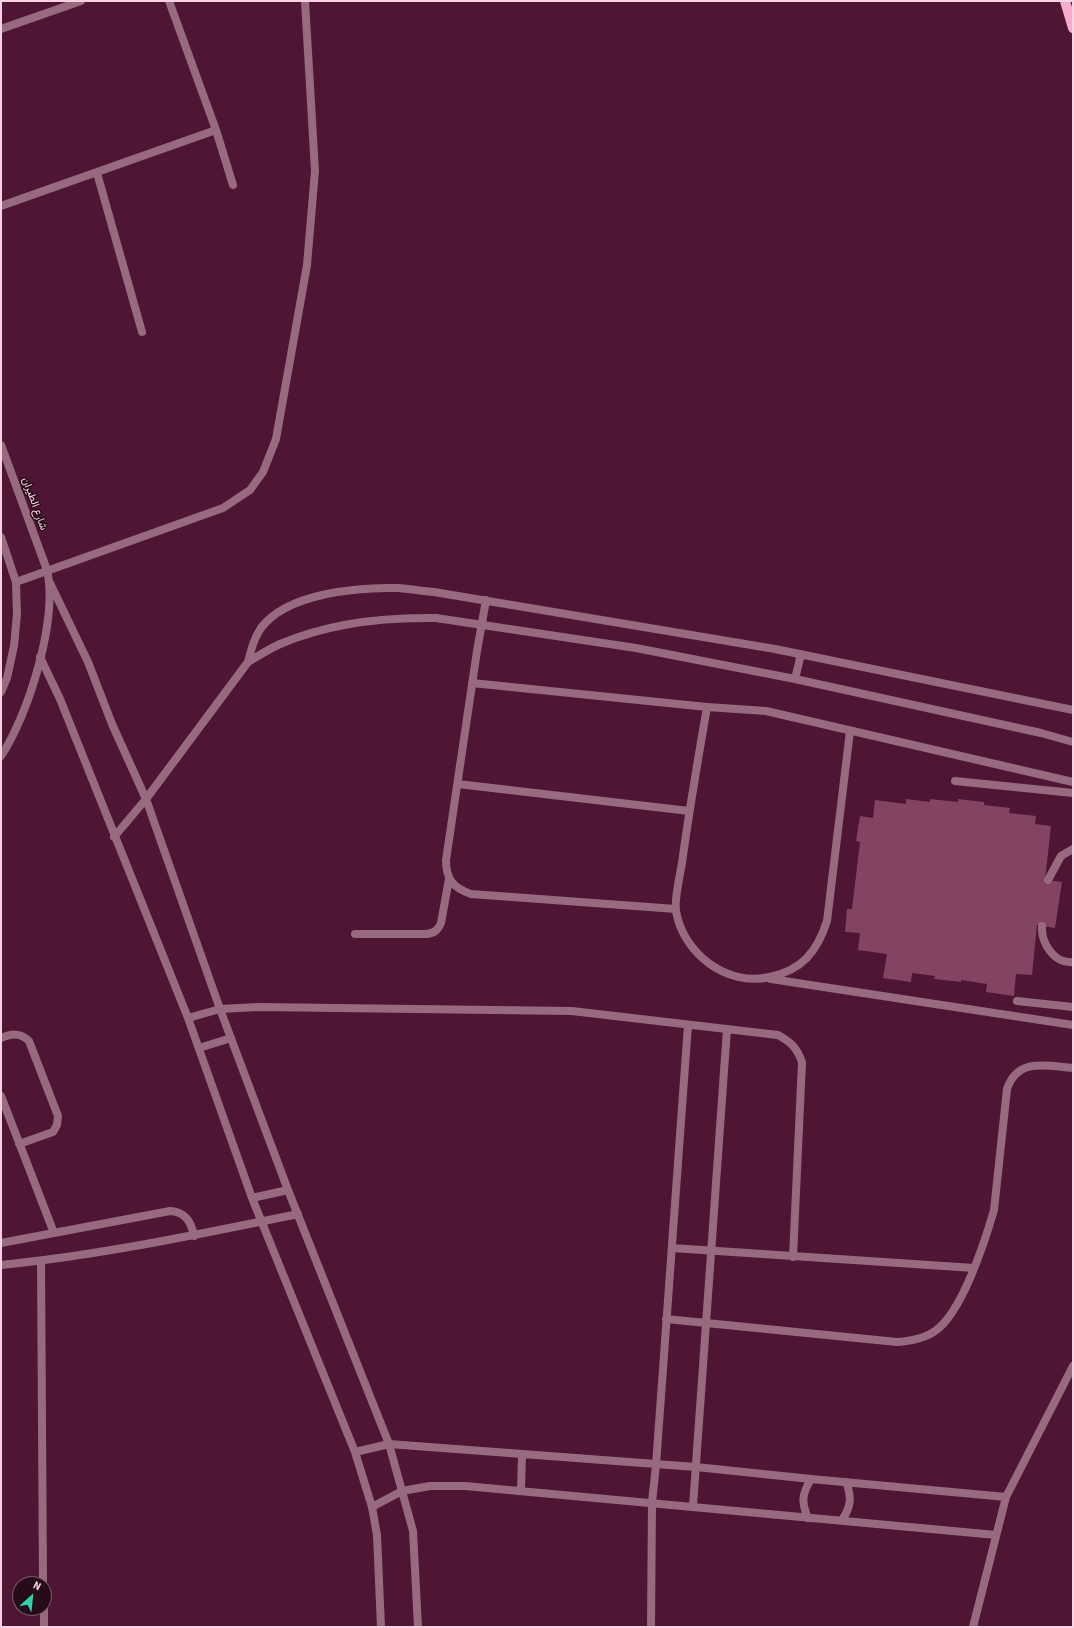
<!DOCTYPE html>
<meta charset="utf-8">
<style>
body{margin:0}
#map{position:relative;width:1074px;height:1628px;overflow:hidden;background:#4f1534;font-family:"Source Sans 3",sans-serif}
canvas{display:block}
.frame{position:absolute;inset:0;border:2px solid #f7d2e2;pointer-events:none}
.north{position:absolute;left:12px;top:1576px;width:40px;height:40px;box-sizing:border-box;background:#260c19;border:1px solid #7a5b69;border-radius:50%;rotate:27deg;font-size:11px;font-weight:700;line-height:16px;text-align:center;color:#f7d2e2}
.north::after{content:'';display:block;margin:auto;width:14px;height:18px;background:#2fd4aa;clip-path:polygon(50% 0,100% 100%,50% 72%,0 100%)}
</style>
<div id="map">
<canvas width="1074" height="1628"></canvas>
<div class="frame"></div>
<div class="north">N</div>
</div>
<script>
const ctx = document.querySelector('canvas').getContext('2d');
ctx.lineJoin = 'round';
function fill(path, color) { ctx.fillStyle = color; ctx.fill(path, 'evenodd'); }
function trace(path, color, width, dash) { ctx.strokeStyle = color; ctx.lineWidth = width; ctx.lineCap = dash ? 'butt' : 'round'; ctx.setLineDash(dash || []); ctx.stroke(path); }
function label(font, color, halo, rows, align = 'center') {
  ctx.font = font + ' "Source Sans 3",Vazirmatn,sans-serif'; ctx.lineWidth = 3; ctx.setLineDash([]); ctx.textBaseline = 'middle'; ctx.strokeStyle = halo; ctx.fillStyle = color; for (const [text, x, y, turn = 0] of rows) {
    ctx.save(); ctx.translate(x, y); ctx.rotate((+turn || 0) * Math.PI / 180); ctx.textAlign = isNaN(turn) ? turn : align; if (halo) ctx.strokeText(text, 0, 0); ctx.fillText(text, 0, 0); ctx.restore();
  }
}
const building = new Path2D(`
 M906,799L930,802V799L958,802V799L984,802V805L1010,808L1009,813L1036,816L1035,824L1051,826L1045,880L1062,882L1055,928L1037,925L1032,975L1016,974L1014,996L986,992L987,984L961,980V982L934,979L935,976L912,973L911,982L883,978L887,954L858,950L860,933L845,932L847,909H852L860,842L856,841L860,816L873,818L875,800L906,804Z`);
const service = new Path2D(`
 M50,583L88,662L112,724L146,799L220,1009L288,1190L389,1444L413,1531L418,1627
 M486,600L477,651L446,860C446,879 453,888 471,894L676,909
 M40,657L60,699L188,1018L252,1198L355,1452L372,1507L377,1535L381,1627
 M248,662C258,656 269,649 280,644C329,623 383,617 436,618L636,648L795,679L1041,733L1073,742
 M795,679L801,654
 M472,683L707,707L766,711L1073,782
 M707,707C698,759 689,811 682,863C680,875 674,900 676,911C683,953 726,987 770,977C802,970 817,952 827,921L850,731
 M955,781L1073,793
 M458,784L689,811
 M114,837L146,799L248,662C251,650 254,638 261,628C287,593 358,587 398,588C410,589 422,591 434,592L775,649L1073,710
 M1048,880L1061,856L1073,849
 M1042,926C1041,943 1054,964 1073,962
 M355,934H426C435,933 438,930 441,923L449,879
 M771,979L1073,1025
 M1017,1001L1073,1007
 M188,1018L220,1009L259,1007L572,1011L778,1035C791,1042 797,1048 802,1062L793,1257
 M1,1038C11,1034 20,1032 29,1041L58,1116L57,1125L53,1132L19,1144
 M199,1048L231,1038
 M1,1096L54,1233
 M252,1198L288,1190
 M1,1243L170,1211C185,1212 191,1221 194,1236
 M672,1248L974,1268
 M41,1261L43,1584
 M1,1265C101,1255 200,1234 298,1214
 M666,1319L897,1342C911,1341 924,1339 935,1331C962,1313 985,1241 994,1210L1007,1089C1018,1057 1047,1066 1073,1068
 M355,1452L389,1444L696,1467L811,1479L1006,1497
 M521,1491L522,1455
 M693,1506L727,1029
 M372,1507L402,1491L430,1486H465L996,1535
 M808,1518C801,1502 802,1494 811,1479
 M842,1520C851,1507 852,1497 846,1482
 M44,1608V1627
 M651,1627L652,1502L656,1465L688,1025
 M973,1627L1006,1497L1073,1366`);
const minor = new Path2D(`
 M169,1L216,130L233,185
 M1,29L81,1
 M97,173L142,332
 M1,206L216,130
 M16,582L223,508L250,490L263,472L276,439L307,265L315,171L305,1`);
const tertiary = new Path2D(`
 M1,445L47,570C58,619 29,714 1,756
 M1,537L16,582L17,614L14,646L7,678L1,692`);
const primary = new Path2D(`
 M1065,1L1073,28`);
const streetNames = [
 ["شارع الطيران",34,504,70]
];
fill(building, '#824462');
trace(service, '#986a7f', 8);
trace(minor, '#986a7f', 8);
trace(tertiary, '#986a7f', 8);
trace(primary, '#f7abcd', 10);
label('11px', '#f7d2e2', '#260c19', streetNames);
</script>
